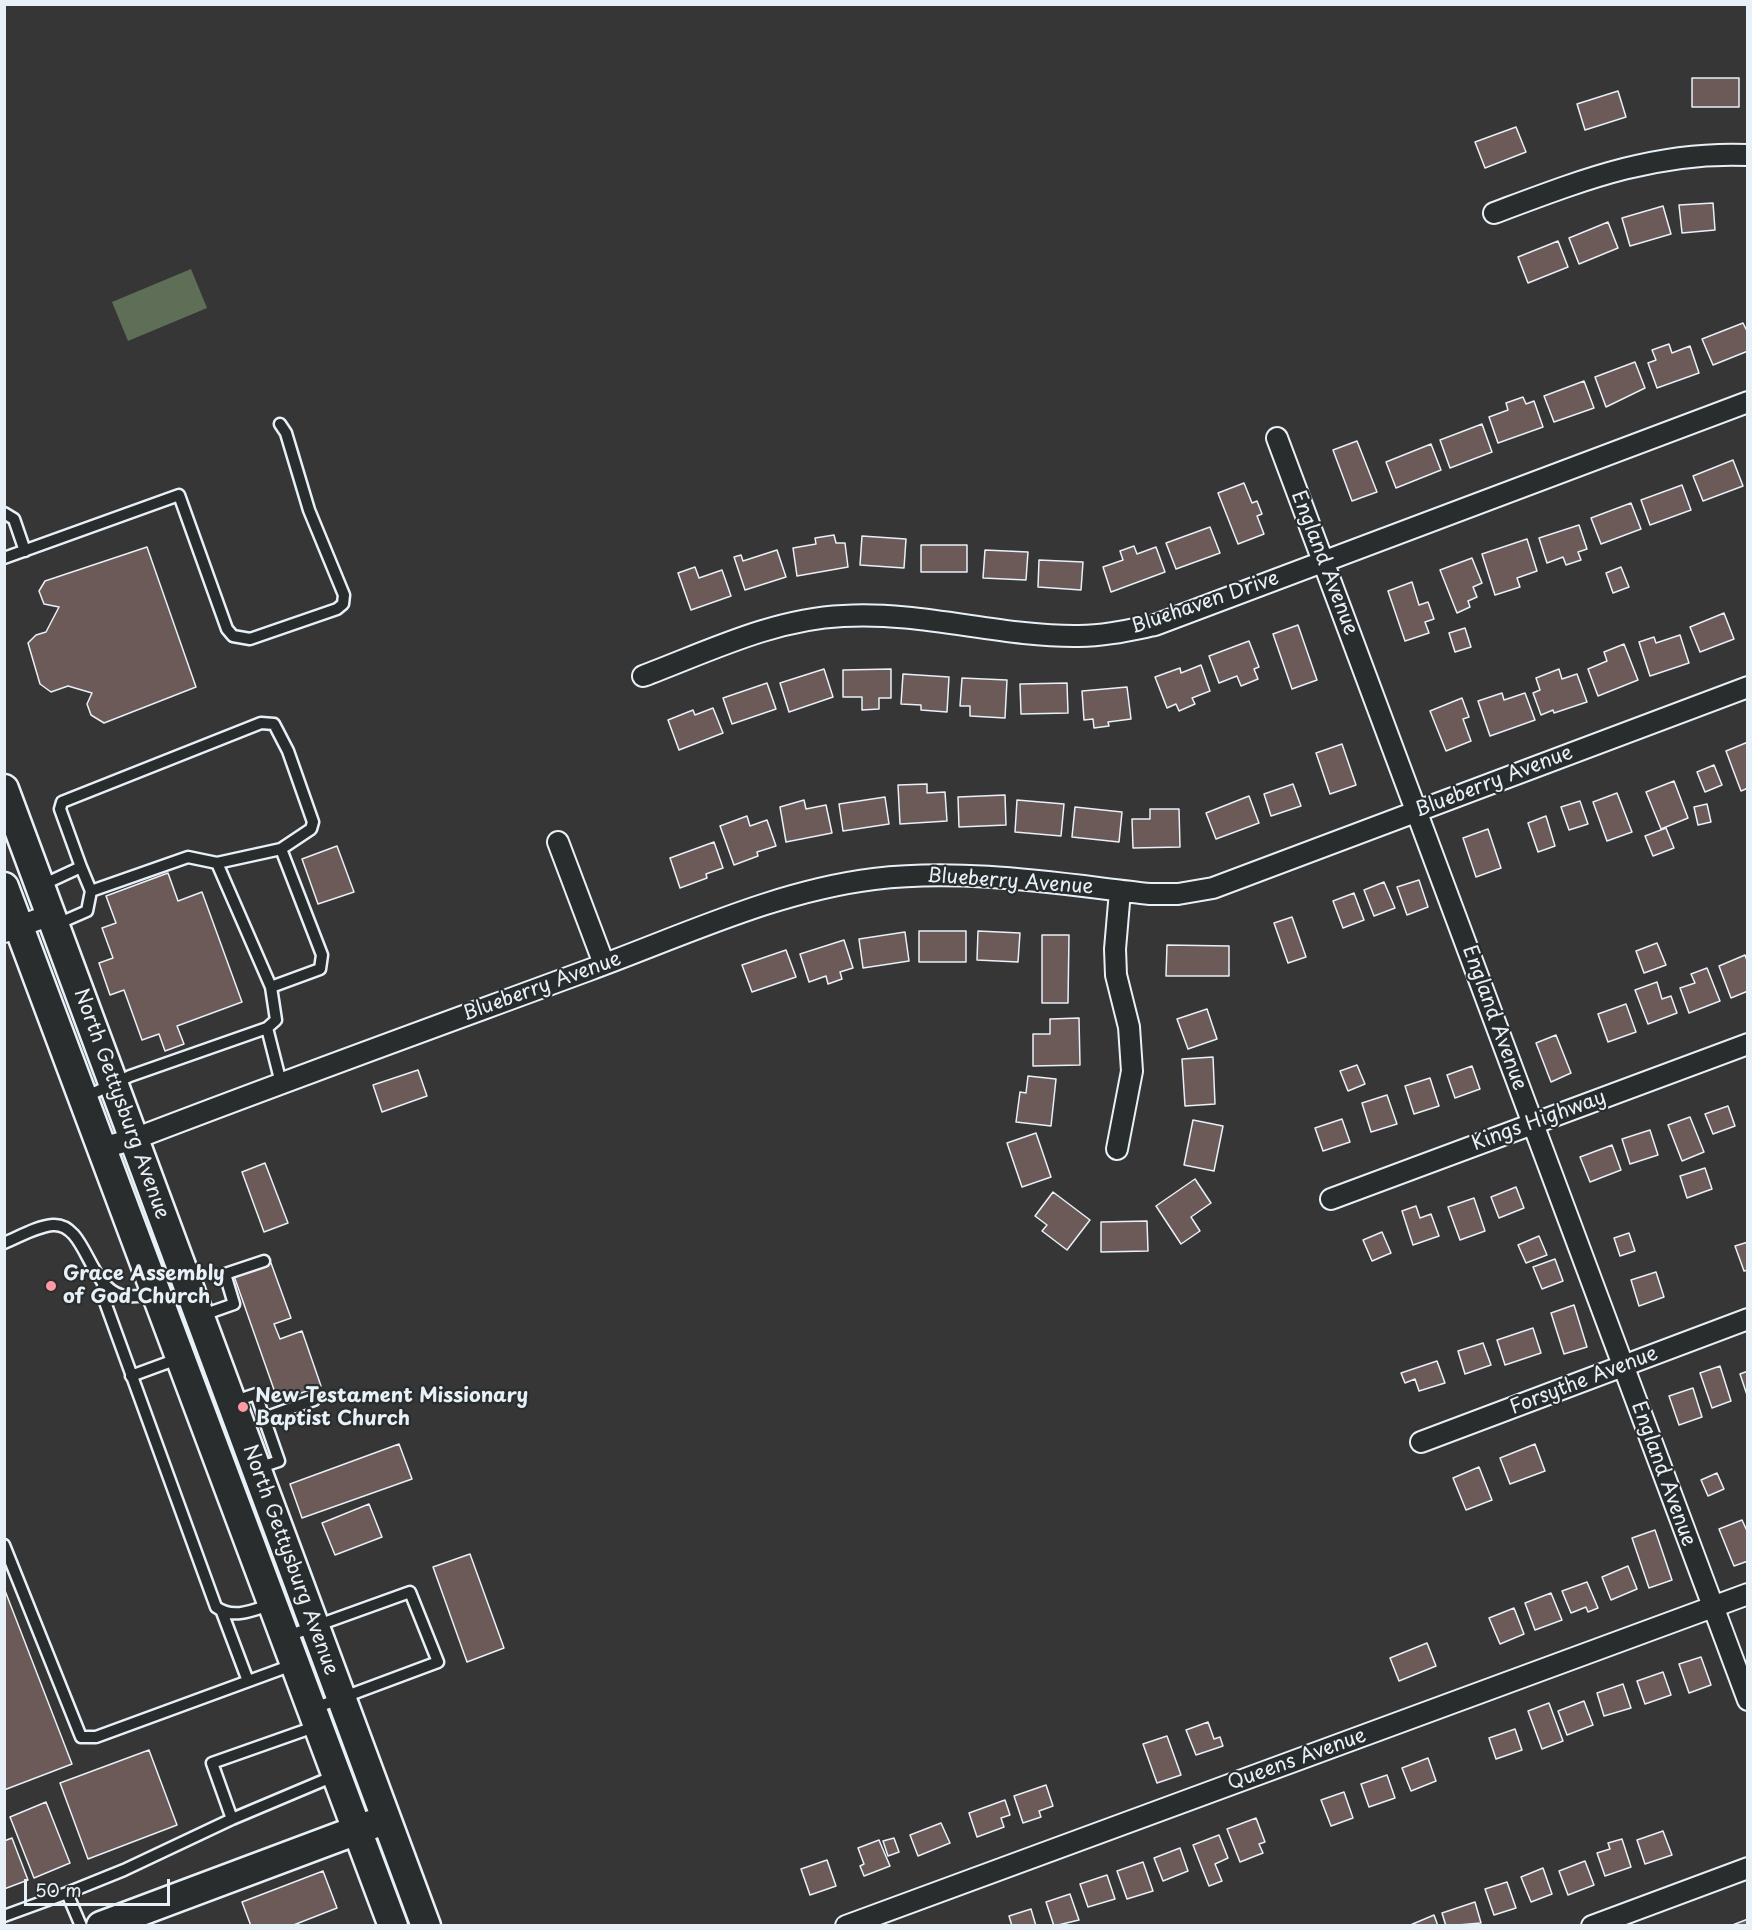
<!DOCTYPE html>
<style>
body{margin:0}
#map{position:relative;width:1752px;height:1930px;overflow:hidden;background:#373637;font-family:"Playpen Sans",sans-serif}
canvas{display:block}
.frame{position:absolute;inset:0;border:6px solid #e8f1f8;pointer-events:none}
.scale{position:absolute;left:24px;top:1879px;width:146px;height:27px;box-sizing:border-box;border:3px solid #e8f1f8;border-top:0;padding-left:8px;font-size:18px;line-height:21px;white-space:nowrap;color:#e8f1f8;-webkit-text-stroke:4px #2a2d2e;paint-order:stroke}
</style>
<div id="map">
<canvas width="1752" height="1930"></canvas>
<div class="frame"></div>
<div class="scale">50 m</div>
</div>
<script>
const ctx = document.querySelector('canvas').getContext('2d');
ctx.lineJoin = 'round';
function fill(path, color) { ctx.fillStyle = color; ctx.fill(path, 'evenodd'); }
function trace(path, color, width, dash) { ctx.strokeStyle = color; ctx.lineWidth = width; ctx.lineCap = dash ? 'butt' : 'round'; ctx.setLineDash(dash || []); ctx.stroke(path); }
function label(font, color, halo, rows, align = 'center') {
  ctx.font = font + ' "Playpen Sans",sans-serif'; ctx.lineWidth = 4.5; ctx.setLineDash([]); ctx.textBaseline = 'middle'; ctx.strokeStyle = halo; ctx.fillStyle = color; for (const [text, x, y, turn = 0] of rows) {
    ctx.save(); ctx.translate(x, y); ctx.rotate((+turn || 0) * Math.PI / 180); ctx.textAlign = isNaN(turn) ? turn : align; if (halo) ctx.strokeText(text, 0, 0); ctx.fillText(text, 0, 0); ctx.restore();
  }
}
const green = new Path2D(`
 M191,269L207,308L128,341L112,302Z`);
const building = new Path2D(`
 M1692,78H1739V107H1692Z
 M1618,91L1626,117L1585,130L1577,104Z
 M1516,127L1526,152L1485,168L1475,142Z
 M1713,203L1715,230L1682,233L1679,205Z
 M1663,206L1671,234L1630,246L1622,218Z
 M1608,222L1618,248L1579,264L1569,238Z
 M1558,241L1568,267L1528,283L1518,257Z
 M1743,323L1748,333V351L1713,365L1702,339Z
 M1669,344L1672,353L1690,346L1699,373L1657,388L1648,363L1656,360L1652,350Z
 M1635,362L1645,388L1606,407L1595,377Z
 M1584,381L1594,408L1554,422L1544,396Z
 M1523,397L1526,404L1534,401L1543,427L1498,443L1489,417L1508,410L1506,403Z
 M1482,424L1492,452L1450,468L1440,440Z
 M1357,441L1377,492L1352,501L1333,450Z
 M1431,444L1441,470L1396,488L1386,462Z
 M1733,460L1743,486L1703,501L1693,476Z
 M1244,483L1252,503L1257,501L1262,514L1257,516L1264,534L1238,544L1218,493Z
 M1682,485L1691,510L1650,525L1641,500Z
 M1631,503L1641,529L1601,544L1591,518Z
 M1579,525L1587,549L1578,552L1581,560L1566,565L1563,557L1547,563L1539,538Z
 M1210,527L1220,553L1176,569L1166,543Z
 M834,535L836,543H845L848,567L797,576L793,548L816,544L815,538Z
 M862,536L906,539L904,568L860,565Z
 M1527,539L1537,571L1517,578L1520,587L1495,595L1482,554Z
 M921,545H967V572H921Z
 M1134,546L1137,554L1156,547L1165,572L1111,592L1103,567L1123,560L1120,551Z
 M147,547L196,687L104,723L91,715L87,704L92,693L68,686L51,692L40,684L28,643L36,635L46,632L59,607L44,604L39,591L45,581Z
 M777,550L786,577L745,590L734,557L741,555L743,561Z
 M985,550L1028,552L1026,580L983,578Z
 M1472,558L1482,583L1473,587L1477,597L1468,601L1470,607L1457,613L1440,570Z
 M1039,560L1083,562L1081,590L1038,587Z
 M695,567L699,578L722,570L731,596L691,610L678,573Z
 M1621,567L1629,587L1613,593L1606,573Z
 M1412,582L1419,605L1428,602L1434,619L1425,622L1429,633L1405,641L1388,591Z
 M1724,613L1734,639L1700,652L1690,627Z
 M1298,625L1317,680L1292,689L1273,634Z
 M1465,628L1471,647L1455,652L1449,633Z
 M1680,635L1689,663L1650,676L1639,642L1654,637L1656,643Z
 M1249,641L1259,667L1254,669L1258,679L1241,686L1237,676L1219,683L1209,656Z
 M1624,644L1638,680L1598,696L1588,669L1607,661L1604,652Z
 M1201,665L1210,691L1192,698L1195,704L1179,711L1176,704L1167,708L1155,677L1180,668L1181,673Z
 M824,669L833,697L789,712L780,683Z
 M891,669V698H879V709L862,710V697H843V670Z
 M1559,669L1562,679L1577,674L1587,702L1554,713L1553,710L1541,715L1533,693L1540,690L1536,678Z
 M903,674L949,677L947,712L921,710V705L901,704Z
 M962,678L1007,680L1005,718L970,716V706H960Z
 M767,683L776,709L732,724L723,698Z
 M1067,683L1068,713L1021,714L1020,684Z
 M1127,687L1131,719L1108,722L1109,726L1094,728L1093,719L1084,720L1082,691Z
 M1502,693L1504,700L1525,693L1535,720L1490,736L1478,701Z
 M1462,698L1469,717L1463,719L1471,741L1446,751L1430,711Z
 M713,708L723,733L679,750L668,720L693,710L695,715Z
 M1748,742V788L1741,791L1726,751Z
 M1342,744L1356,785L1330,794L1316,753Z
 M1714,765L1722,785L1705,792L1697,772Z
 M1674,781L1688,818L1661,829L1646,792Z
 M927,784V793L945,792L947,821L900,824L898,785Z
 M1293,784L1301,806L1271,816L1264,794Z
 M1617,793L1632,832L1607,841L1593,802Z
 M1005,795L1006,825L959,827L958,797Z
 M1249,796L1259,823L1216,839L1206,813Z
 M885,797L889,824L843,831L839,804Z
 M804,800L806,809L826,805L832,833L786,842L780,807Z
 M1017,800L1064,804L1061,836L1015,832Z
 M1580,801L1588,824L1569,830L1561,807Z
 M1707,804L1711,822L1698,825L1694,807Z
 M1075,807L1122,812L1119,842L1072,837Z
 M1150,809H1179L1180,847L1133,848L1132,819H1150Z
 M747,816L750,826L767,820L776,846L757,852L758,856L734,865L720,826Z
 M1546,816L1555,846L1538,852L1528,823Z
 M1666,828L1674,848L1653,856L1645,836Z
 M1488,829L1501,868L1476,877L1463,838Z
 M714,842L723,868L706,874L707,878L680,888L670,858Z
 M337,846L354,892L318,904L302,859Z
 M168,873L178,901L202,892L242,1002L177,1026L184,1044L165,1051L159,1034L142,1040L124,990L110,995L99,963L113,958L102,928L116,923L106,896Z
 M1419,880L1428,907L1407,915L1397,887Z
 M1384,882L1395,908L1374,916L1364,890Z
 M1354,893L1364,920L1343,928L1333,901Z
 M1292,917L1306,957L1288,963L1274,923Z
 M919,931H966V962H919Z
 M978,931L1020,933L1018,962L977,960Z
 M905,932L909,961L863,968L859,939Z
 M1042,935H1069L1068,1003H1042Z
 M844,940L853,968L840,972L842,979L828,984L826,976L809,982L800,954Z
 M1657,943L1666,965L1644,973L1636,951Z
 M1167,945L1229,946V976H1166Z
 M786,950L796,977L752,992L742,965Z
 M1745,955L1748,963V991L1731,998L1719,966Z
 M1707,968L1720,1001L1689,1013L1680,988L1695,983L1691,974Z
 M1657,982L1662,999L1671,996L1677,1013L1648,1024L1635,990Z
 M1626,1004L1636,1032L1608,1042L1598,1014Z
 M1207,1009L1217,1039L1188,1049L1177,1019Z
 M1079,1018L1080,1065L1033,1066V1034H1050V1019Z
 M1556,1035L1571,1073L1551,1082L1536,1043Z
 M1213,1057L1215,1104L1185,1106L1182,1059Z
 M1357,1065L1365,1084L1348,1091L1340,1071Z
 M1472,1066L1480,1089L1455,1098L1447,1075Z
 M418,1070L427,1096L382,1112L373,1085Z
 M1028,1076L1056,1079L1051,1126L1016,1122L1020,1092L1026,1093Z
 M1430,1078L1439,1106L1414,1114L1405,1086Z
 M1387,1095L1397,1124L1371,1132L1362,1103Z
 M1728,1106L1735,1126L1713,1134L1705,1114Z
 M1690,1117L1704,1152L1682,1161L1668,1125Z
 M1342,1119L1350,1142L1323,1151L1315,1128Z
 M1193,1120L1223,1126L1214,1171L1184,1165Z
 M1650,1130L1658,1155L1630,1164L1622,1139Z
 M1036,1133L1051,1177L1022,1187L1007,1143Z
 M1612,1145L1621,1170L1590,1182L1580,1157Z
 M265,1163L288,1223L264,1232L242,1172Z
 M1705,1168L1712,1189L1687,1198L1680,1176Z
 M1195,1179L1211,1203L1191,1217L1200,1231L1181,1244L1156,1206Z
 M1516,1187L1524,1208L1499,1218L1491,1197Z
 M1053,1192L1090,1220L1067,1250L1042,1231L1047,1225L1035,1216Z
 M1474,1198L1485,1231L1460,1240L1448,1207Z
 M1416,1206L1420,1218L1431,1214L1439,1236L1413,1245L1402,1211Z
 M1147,1221L1148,1251L1101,1252V1222Z
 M1382,1232L1391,1253L1372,1261L1363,1240Z
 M1629,1233L1635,1251L1620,1256L1614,1238Z
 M1539,1236L1547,1255L1526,1263L1518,1245Z
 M1748,1242V1270L1744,1271L1735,1246Z
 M1555,1259L1563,1281L1542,1289L1533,1267Z
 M271,1263L291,1318L274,1324L280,1339L302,1331L321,1386L278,1401L234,1276Z
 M1656,1272L1664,1297L1639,1306L1631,1280Z
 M1574,1305L1587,1347L1564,1354L1551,1313Z
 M1533,1328L1541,1353L1505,1365L1497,1340Z
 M1483,1343L1491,1365L1465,1374L1458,1351Z
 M1437,1361L1445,1383L1419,1391L1415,1379L1405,1383L1401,1373Z
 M1720,1366L1731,1401L1712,1408L1700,1373Z
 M1748,1371V1395H1747L1740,1374Z
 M1693,1388L1702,1417L1679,1425L1669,1396Z
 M399,1444L412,1479L302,1518L290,1484Z
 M1535,1444L1545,1471L1510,1484L1500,1458Z
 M1479,1467L1492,1500L1466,1510L1453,1478Z
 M1717,1473L1724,1489L1708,1496L1701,1480Z
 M369,1504L382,1537L335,1555L322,1523Z
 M1742,1520L1748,1533V1561L1734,1566L1719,1529Z
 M1655,1530L1672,1580L1649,1588L1632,1538Z
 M470,1554L504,1648L467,1662L433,1567Z
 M1628,1566L1637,1589L1611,1600L1602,1577Z
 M1587,1582L1598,1608L1588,1612L1586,1607L1571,1613L1562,1591Z
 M4,1588L72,1764L4,1790Z
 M1551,1593L1562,1620L1535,1630L1525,1603Z
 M1514,1608L1524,1634L1500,1644L1489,1618Z
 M1427,1643L1436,1666L1399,1681L1390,1658Z
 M1701,1657L1711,1685L1689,1693L1679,1664Z
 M1663,1672L1671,1695L1645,1704L1637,1681Z
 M1623,1684L1631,1708L1604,1716L1597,1693Z
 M1584,1701L1593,1725L1567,1735L1558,1711Z
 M1549,1703L1563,1741L1542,1749L1528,1711Z
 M1208,1722L1214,1739L1220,1737L1223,1746L1196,1755L1186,1730Z
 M1515,1729L1522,1750L1496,1759L1489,1738Z
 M1167,1736L1181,1775L1157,1783L1143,1744Z
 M149,1750L177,1825L88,1859L60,1783Z
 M1428,1758L1436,1781L1411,1791L1402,1768Z
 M1387,1775L1395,1798L1369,1807L1361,1784Z
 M1046,1785L1053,1806L1039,1811L1041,1817L1023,1823L1014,1796Z
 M1344,1792L1353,1818L1331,1826L1321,1800Z
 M1005,1800L1010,1815L1001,1818L1004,1827L977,1837L969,1813Z
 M46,1802L70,1863L34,1878L10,1817Z
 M1256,1818L1265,1842L1259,1844L1263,1853L1240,1862L1227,1829Z
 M941,1823L950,1843L918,1856L910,1835Z
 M1663,1831L1672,1855L1645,1864L1637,1840Z
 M1219,1835L1228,1858L1215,1864L1222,1881L1209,1886L1193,1845Z
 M12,1838L28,1880L4,1889V1841Z
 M894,1838L899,1852L888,1856L883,1841Z
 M1622,1839L1631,1867L1605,1876L1597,1853L1610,1849L1608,1843Z
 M879,1840L890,1866L864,1876L860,1866L864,1864L858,1848Z
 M1180,1848L1188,1871L1163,1881L1154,1858Z
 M827,1860L836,1886L810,1895L801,1869Z
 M1585,1861L1594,1885L1568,1895L1559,1871Z
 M1143,1862L1153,1891L1127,1899L1117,1871Z
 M1543,1868L1552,1894L1531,1902L1521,1877Z
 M323,1871L337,1908L291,1926H251L242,1902Z
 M1107,1875L1115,1899L1088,1907L1080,1884Z
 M1507,1882L1516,1908L1494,1915L1485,1889Z
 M1070,1894L1079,1920L1054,1926L1046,1902Z
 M1475,1902L1481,1923L1446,1926L1442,1913Z
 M1031,1909L1036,1926H1012L1009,1916Z
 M1434,1915L1438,1926H1408Z
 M1748,1919V1926H1730Z`);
const lane = new Path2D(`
 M4,513L14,519L25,551
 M4,558L179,495L227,629L233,636L250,639L337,609L343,604L344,595L309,510L286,433L280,424
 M81,867L91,891
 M40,886L81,867L60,809L62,802L261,723L274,724L288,751L313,822L311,829L281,849L217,863L188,857L91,891L87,911L55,925
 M271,987L320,969L322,955L281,849
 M267,1028L281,1083
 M83,1098L130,1076L267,1028L276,1020L271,987L217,863
 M4,1243C19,1237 37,1226 53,1225C86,1223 88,1286 121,1295C130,1298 143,1295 153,1295
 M103,1284L105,1302L216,1607C233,1620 254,1610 272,1604
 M200,1316L234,1304L225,1274L264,1261
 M131,1376L180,1358
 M232,1402L256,1394L264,1418L314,1400
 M258,1468L279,1461L264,1418
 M4,1545L81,1737H96L295,1664
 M222,1612L248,1681
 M285,1637L410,1592L438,1662L312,1709
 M317,1726L212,1763L232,1819L334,1776
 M4,1916L67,1893
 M81,1926L67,1893L124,1870L232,1819`);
const street = new Path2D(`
 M1494,213C1580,181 1654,151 1748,155
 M1277,438L1748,1700
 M643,676C707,652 773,619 843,616C921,611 1000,637 1079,636C1105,636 1130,630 1155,625L1748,402
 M558,842L604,964
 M4,932L50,915
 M102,1148L134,1139C285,1081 437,1026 589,970C682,936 776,891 874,879C966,868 1059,884 1150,894H1178L1213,888L1748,687
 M1117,1149L1132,1071L1129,1027L1116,975L1115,949L1120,891
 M1331,1199L1748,1044
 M1421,1442L1748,1319
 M846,1926L1748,1594
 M1592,1926L1748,1868`);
const secondary = new Path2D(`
 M4,789L426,1926
 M4,887L393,1926
 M101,1926L376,1823`);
const markers = [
 [51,1286,6,"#ff9aa2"],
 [243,1407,6,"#ff9aa2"]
];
const streetNames = [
 ["England Avenue",1324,563,69],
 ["Bluehaven Drive",1205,603,-19],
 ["Blueberry Avenue",1494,782,-21],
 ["Blueberry Avenue",1010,882,4],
 ["Blueberry Avenue",542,987,-20],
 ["England Avenue",1494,1018,70],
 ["North Gettysburg Avenue",121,1104,70],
 ["Kings Highway",1539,1121,-20],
 ["Forsythe Avenue",1584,1381,-21],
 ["England Avenue",1663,1474,70],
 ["North Gettysburg Avenue",290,1560,70],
 ["Queens Avenue",1297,1760,-20]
];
const poiNames = [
 ["Grace Assembly",63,1274],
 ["of God Church",63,1297],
 ["New Testament Missionary",255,1396],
 ["Baptist Church",255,1419]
];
fill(green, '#5e6e57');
fill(building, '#6c5a59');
trace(building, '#e8f1f8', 1.5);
trace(lane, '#e8f1f8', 15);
trace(street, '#e8f1f8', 24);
trace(secondary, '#e8f1f8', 33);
trace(lane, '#2a2d2e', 10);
trace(street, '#2a2d2e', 20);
trace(secondary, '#2a2d2e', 28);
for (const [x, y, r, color] of markers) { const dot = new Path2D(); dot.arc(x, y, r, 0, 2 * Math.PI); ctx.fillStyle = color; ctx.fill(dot); trace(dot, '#2a2d2e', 2); }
label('20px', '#e8f1f8', '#2a2d2e', streetNames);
label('bold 20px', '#e8f1f8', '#2a2d2e', poiNames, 'left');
</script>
